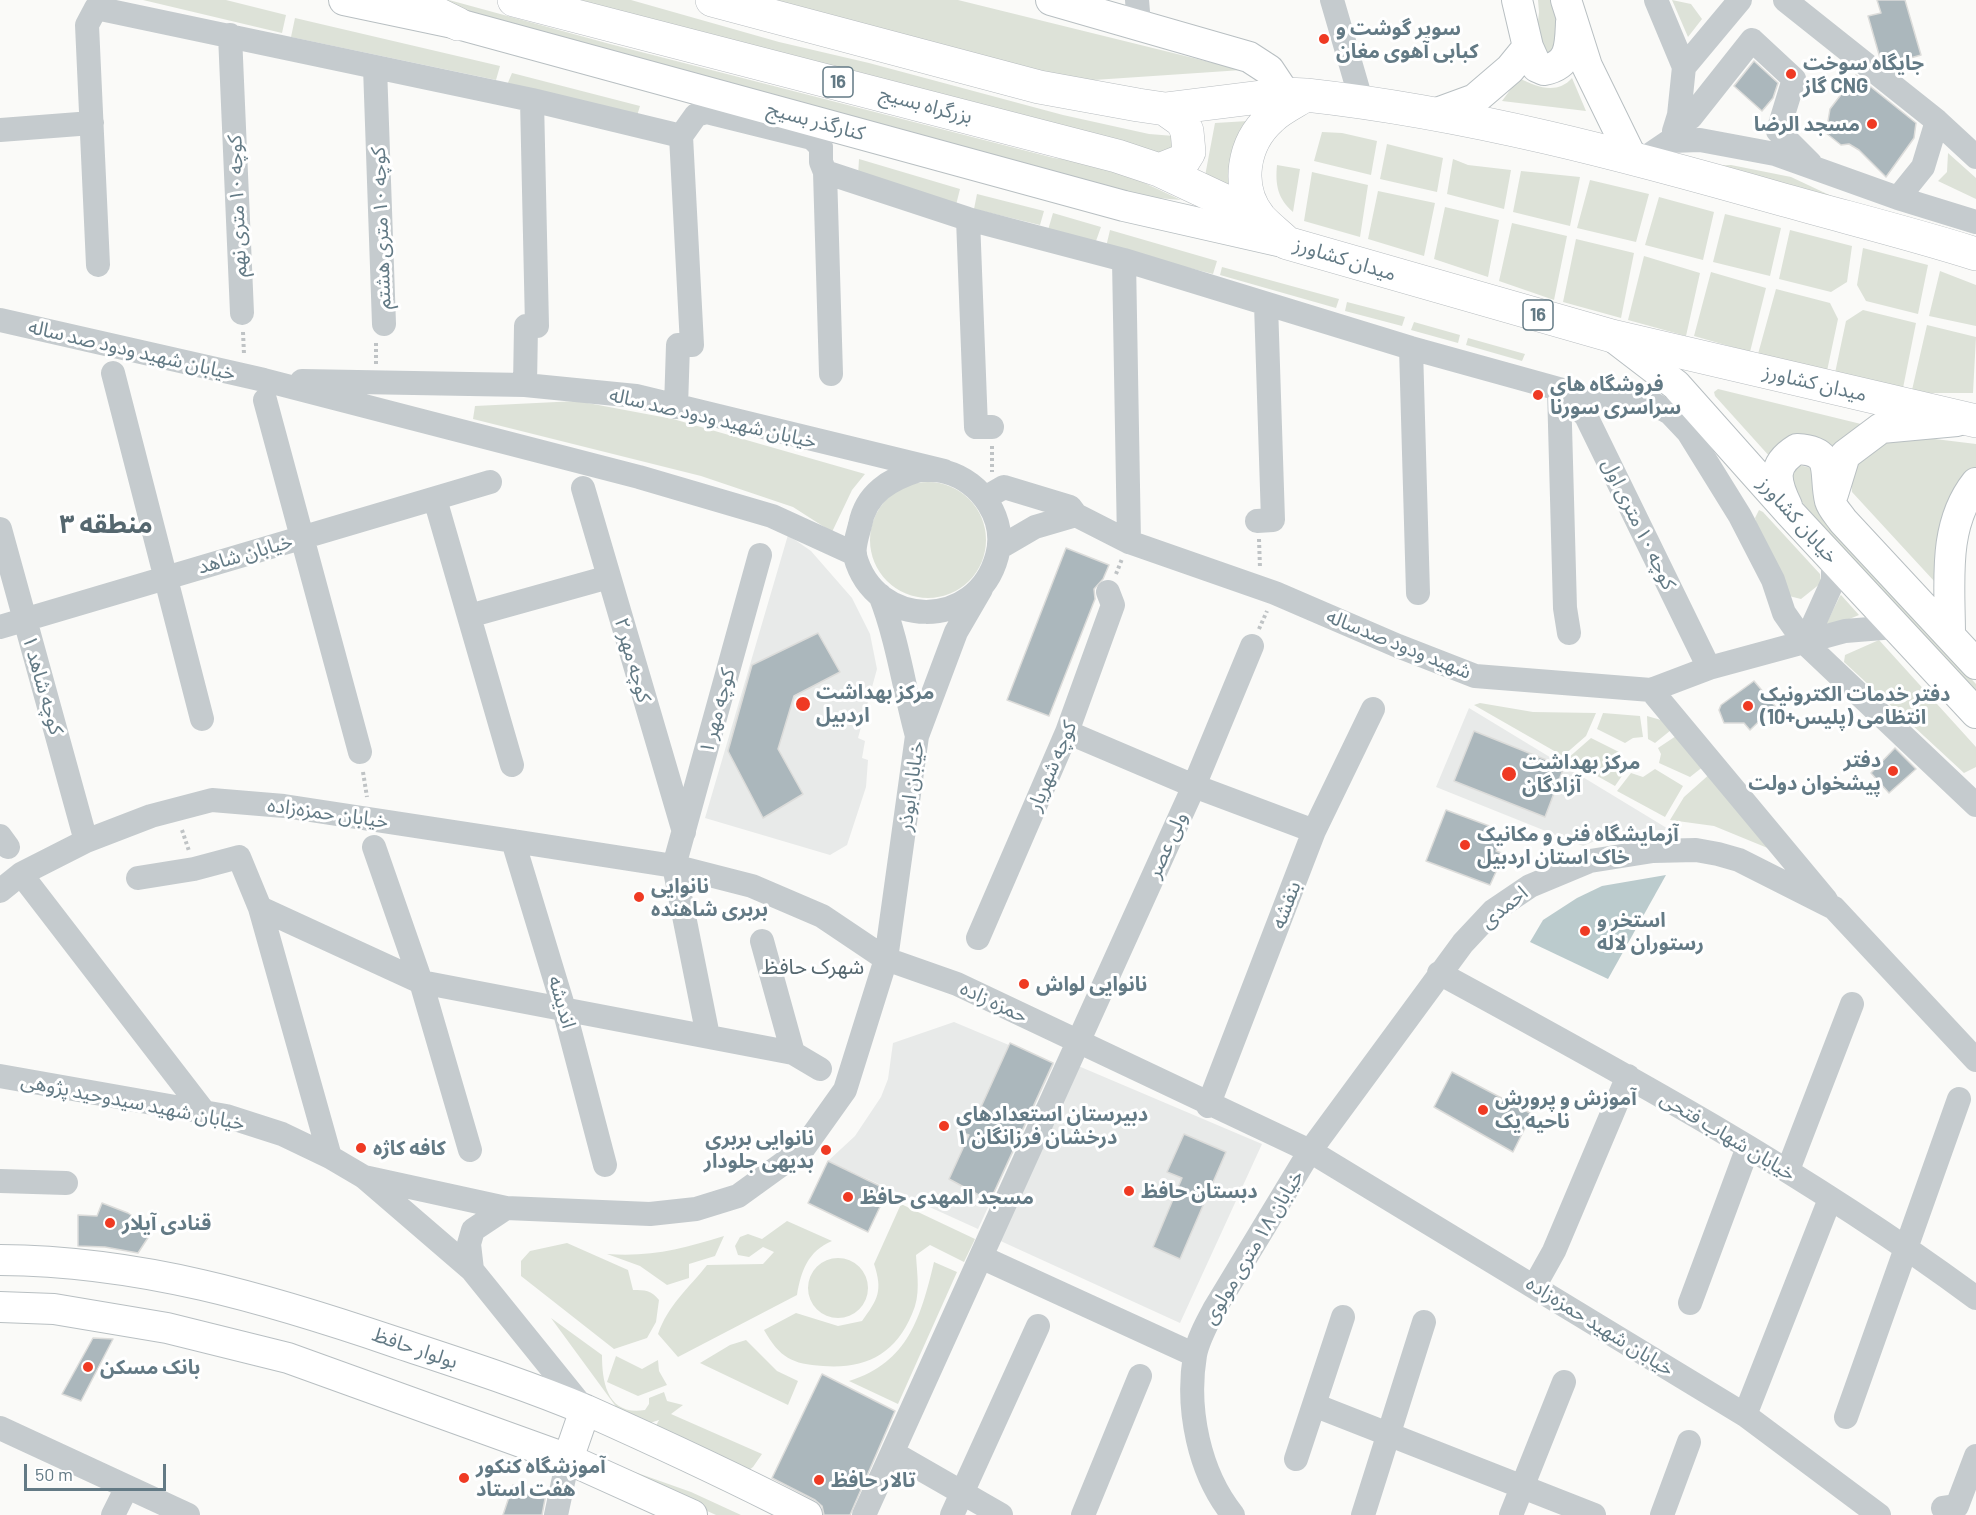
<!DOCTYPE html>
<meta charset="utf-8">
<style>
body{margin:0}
#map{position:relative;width:1976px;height:1515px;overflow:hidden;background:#fafaf8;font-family:Barlow,sans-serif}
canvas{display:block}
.scale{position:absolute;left:24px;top:1464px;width:142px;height:27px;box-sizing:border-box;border:3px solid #637a85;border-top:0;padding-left:8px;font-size:18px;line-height:21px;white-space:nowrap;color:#637a85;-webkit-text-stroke:4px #fff;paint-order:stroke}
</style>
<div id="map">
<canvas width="1976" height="1515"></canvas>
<div class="scale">50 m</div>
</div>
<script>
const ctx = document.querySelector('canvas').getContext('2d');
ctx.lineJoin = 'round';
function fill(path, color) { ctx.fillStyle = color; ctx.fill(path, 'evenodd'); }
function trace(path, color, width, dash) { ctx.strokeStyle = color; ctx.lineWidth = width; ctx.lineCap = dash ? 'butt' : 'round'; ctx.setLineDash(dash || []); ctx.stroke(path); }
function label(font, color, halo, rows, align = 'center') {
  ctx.font = font + ' Barlow,"Noto Sans Arabic",sans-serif'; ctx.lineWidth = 6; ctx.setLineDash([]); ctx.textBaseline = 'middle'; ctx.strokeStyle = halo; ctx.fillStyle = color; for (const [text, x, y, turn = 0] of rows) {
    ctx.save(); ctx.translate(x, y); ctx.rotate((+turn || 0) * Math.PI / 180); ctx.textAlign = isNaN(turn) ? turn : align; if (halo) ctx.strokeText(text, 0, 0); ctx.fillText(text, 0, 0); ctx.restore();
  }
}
const built = new Path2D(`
 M788,535L811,551L852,598L870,634L877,669L858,738L865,741L862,758L868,760L866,787L847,845L830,855L705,818Z
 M1469,708L1670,830L1619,831L1583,846L1436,787Z
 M954,1022L1054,1064L978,1229L828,1161L855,1136L881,1097L888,1079L893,1043Z
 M1076,1065L1262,1144L1180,1323L994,1238Z`);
const green = new Path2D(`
 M143,0H226L286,15L282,33Z
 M432,0H449L610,44L1054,158L1106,165L1181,200L1146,197L644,67Z
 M580,0H631L779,42L869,63L1063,115L1149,134L1174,136L1170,157Z
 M750,0H958L1242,70L1079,81Z
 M1538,0H1554L1560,33L1551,57L1535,49L1539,12Z
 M1672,0L1691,4L1702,19L1688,37Z
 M295,18L500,66L496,80L291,37Z
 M512,73L640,106L636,119L507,85Z
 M1519,78C1537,87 1557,95 1572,78L1586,111L1502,101Z
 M1248,121L1227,193L1205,176L1215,123Z
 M1322,132L1342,133L1377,141L1371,175L1314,161Z
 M1387,144L1443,158L1437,192L1380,179Z
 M1948,153L1976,178V199L1938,181L1947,172Z
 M859,159L960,189L956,205L858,176Z
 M1453,159L1468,165L1511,170L1504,209L1447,194Z
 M1277,165L1300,169L1293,212C1278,199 1275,185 1277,165Z
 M1731,165L1791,177L1857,208L1701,166Z
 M1521,171L1580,177L1570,226L1513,212Z
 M1312,172L1368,185L1360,237L1304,221Z
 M1590,180L1649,194L1636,242L1577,228Z
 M1378,191L1435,203L1424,256L1368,239Z
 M977,194L1044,211L1040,225L974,209Z
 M1659,197L1714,212L1703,260L1645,245Z
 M1445,207L1499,220L1488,277L1434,259Z
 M1053,213L1101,227L1096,241L1048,230Z
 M1725,214L1781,228L1770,276L1713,262Z
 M1512,223L1567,236L1554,300L1499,281Z
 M1110,230L1217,261L1213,274L1106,247Z
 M1790,230L1852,246L1847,282L1831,292L1779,279Z
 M1576,239L1634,253L1621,318L1563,302Z
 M1863,248L1928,265L1918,314L1866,301L1857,285Z
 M1644,256L1700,273L1686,336L1628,320Z
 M1222,267L1339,299L1336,308L1220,275Z
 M1940,271L1976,285V326L1929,316Z
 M1711,272L1766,288L1750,352L1694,336Z
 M1776,289L1830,303L1838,319L1827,371L1758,354Z
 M1347,302L1405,317L1402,326L1345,311Z
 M1863,310L1916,323L1903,388L1835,373L1846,321Z
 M1414,322L1460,335L1458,343L1411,330Z
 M1927,325L1976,337L1973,393H1927L1912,390Z
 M1468,338L1525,354L1522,361L1466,345Z
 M1718,389L1861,424L1834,454L1771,458L1715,396L1714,392Z
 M577,401L673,419L865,474L852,490L832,532L793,507L701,476L473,419L475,406Z
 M1902,435L1976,444V470L1934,581L1852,492C1847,454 1873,446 1902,435Z
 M1799,465L1815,469L1883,585L1976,684V696L1806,508L1791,485L1793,473Z
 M870 540a58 58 0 1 1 116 0a58 58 0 1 1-116 0Z
 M1759,510L1763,512L1820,574L1821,583L1801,599L1789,596L1757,525L1755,518Z
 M1841,595L1859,615L1823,630L1840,596Z
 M1879,640L1976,747V767L1964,773L1844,662L1845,655Z
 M1480,703L1533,712L1596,713L1586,736L1563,756L1474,705Z
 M1603,713L1640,716L1643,737L1633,738L1625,743L1597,729Z
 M1647,716L1661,720L1671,730L1655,743L1648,739Z
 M1676,736L1704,766L1690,777L1659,763L1661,754L1658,748Z
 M1591,738L1619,752L1626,770L1615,786L1567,759Z
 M1655,769L1683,786L1665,817L1617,791L1631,773L1643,777Z
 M1712,772L1770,849L1714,826L1670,820L1684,797Z
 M901,1204L975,1239L964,1262L930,1245L916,1255C917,1275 921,1295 912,1314C895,1355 865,1369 823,1366C792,1364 780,1358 764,1330L796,1313L838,1326L862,1321C878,1299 883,1291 874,1264Z
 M787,1221L832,1241C808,1251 801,1271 797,1295L678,1357L658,1334C668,1305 689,1288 707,1265L763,1264L774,1252L763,1247L749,1257L738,1255L735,1246L740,1237L748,1234L762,1239Z
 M724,1236L715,1256L689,1264V1278L667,1285L640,1266L607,1254C652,1257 682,1249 724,1236Z
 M567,1243L628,1270L633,1290C645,1290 651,1290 659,1300L656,1322L647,1338L614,1349L521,1276V1261L530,1251Z
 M808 1288a30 30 0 1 1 60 0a30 30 0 1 1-60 0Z
 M934,1262L957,1272L898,1404L849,1381C908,1363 921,1317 934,1262Z
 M551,1318L602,1355C602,1384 608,1416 645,1410L649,1404V1398L664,1392L667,1401L683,1405L671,1414L762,1454L753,1467L741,1476L652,1433L659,1420L647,1424L625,1419Z
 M746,1340L777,1371L798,1381L788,1405L700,1363L730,1345Z
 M616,1356L642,1369L658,1360L659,1371L667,1385L638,1396L607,1382Z
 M629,1470L691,1492L741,1515H716L661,1490Z`);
const water = new Path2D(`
 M1666,875L1608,979L1530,942L1543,920L1577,898L1602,886Z`);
const building = new Path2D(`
 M1877,0H1905L1921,55L1889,64L1880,58L1868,16L1881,13Z
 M1754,61L1778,83L1773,98L1762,111L1734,86Z
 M1856,75L1916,123L1914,138L1886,177L1859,150L1849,144L1841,145L1826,133L1830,109Z
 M1066,548L1109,565L1103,579L1094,589L1095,599L1049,716L1007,700Z
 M818,633L840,672L794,696L778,749L803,794L763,818L728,751L752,665Z
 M1754,681L1775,706L1750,730L1744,723H1724L1719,710L1721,705Z
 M1474,731L1564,767L1545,817L1454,781Z
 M1895,748L1916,769L1889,793L1871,773Z
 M1446,810L1492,827L1490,836L1500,839L1496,851L1504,854L1490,885L1426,861Z
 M1010,1043L1053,1063L990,1201L949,1179L969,1135L957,1131L965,1114L976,1118Z
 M1452,1072L1532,1114L1513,1152L1434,1107Z
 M1184,1134L1226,1152L1180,1259L1153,1247L1182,1178L1167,1172Z
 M828,1161L888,1190L868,1232L808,1203Z
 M102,1203L128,1213L153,1230L138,1253L105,1247L78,1246V1215L97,1216Z
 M93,1338L113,1339L81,1401L62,1394Z
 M822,1374L895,1411L850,1515H824L822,1506L815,1500L772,1478Z
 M513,1485L542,1495L545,1499L542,1515H503Z`);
const path = new Path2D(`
 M243,332L244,354
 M376,364V341
 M992,446V472
 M1259,539L1260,568
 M1116,574L1122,559
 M1259,629L1267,611
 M363,772L367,797
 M182,830L189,851`);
const minor = new Path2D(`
 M1137,0L1139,24
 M1332,0L1362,103
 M1656,0L1684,67L1679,115L1674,131
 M1785,0L1937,121L1976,157
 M230,35L242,313
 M375,67L384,324
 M1684,67L1740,0
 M1679,115L1691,117L1752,40L1794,79L1778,131L1810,163
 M0,130L92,123
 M681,136L696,115L707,112L812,138L821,147V162L825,172L968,219L1124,260L1411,348L1559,389L1586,416L1709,668
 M1642,160L1670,141L1700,140L1775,154L1898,198L1976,222
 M825,172L831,374
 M1898,198L1923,167L1937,121
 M968,219L976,427H992
 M1124,260L1129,542
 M98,265L87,25L96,8L532,100L681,136
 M0,320L264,380L639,477L772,516L855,554
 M1411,348L1418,593
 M113,373L202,719
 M302,381L525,385L636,396L944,471
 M525,385L526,326H537L532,100
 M1559,389L1565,608L1569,633
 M1570,397L1650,402L1670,413L1688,432L1740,516L1773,580L1784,613L1805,643L1976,805
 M265,400L360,752
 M676,407L678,345H692L681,136
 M919,470C928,470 938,469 946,472C982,482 1007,520 997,556C977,631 875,630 855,556C853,547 858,533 860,525C866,493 890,479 919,470Z
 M583,488L684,832
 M985,498L1004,487L1070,507L1076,515L1129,542L1275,593L1398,646L1475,676L1651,690L1709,668L1845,631L1895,627
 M435,499L512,765
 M1257,521L1273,520L1266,304
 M0,529L86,841
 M999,548L1035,527L1076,515
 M880,595C898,641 904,689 917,736
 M469,616L609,577
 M0,627L490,482
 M1805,643L1833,581V560
 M1651,690L1826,900
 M1067,732L1194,786L1314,831
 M0,836L8,847
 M513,841L564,1009L605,1165
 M374,847L421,982L470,1150
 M21,874L205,1113
 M138,878L194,869L239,857L260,908L421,982L793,1053L820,1069
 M0,891L21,874L86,841L151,816L212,800L284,806L513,841L674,866L752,886L822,916L886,959L957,984L1310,1151L1745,1415L1879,1515
 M260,908L330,1157
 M978,938L1067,732L1113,605L1108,592
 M762,941L793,1053
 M1439,973C1623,1073 1807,1173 1976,1298
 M708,1036L674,866L760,555
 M0,1076L226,1116L282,1134L330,1157L364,1177L472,1270L585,1410
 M1208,1106L1314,831L1373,709
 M1788,1170L1852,1004
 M364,1177L506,1208L650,1214L696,1209L738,1196L803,1149L845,1090L886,959L917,736L956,632L981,589
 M0,1181L66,1183
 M981,1257L1195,1355
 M472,1270L469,1244L473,1230L506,1208
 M1535,1285L1554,1251L1628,1076
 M1690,1303L1748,1147
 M1314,1405L1594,1515
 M1745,1415L1830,1199
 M1846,1417L1959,1099
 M0,1428L188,1515
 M893,1453L1001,1515
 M1296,1459L1343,1317
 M1943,1508L1957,1506L1976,1456
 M113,1515L127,1487
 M556,1515L568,1459
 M864,1515L1194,786L1252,646
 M952,1515L1038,1326
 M1083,1515L1140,1376
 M1233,1515C1199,1473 1186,1409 1195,1355C1198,1339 1207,1323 1215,1308L1310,1151L1463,943L1493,911L1530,886L1590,861L1653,851L1696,850L1718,854L1739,860L1834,908L1976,1060
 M1363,1515L1424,1322
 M1511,1515L1564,1382
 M1662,1515L1689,1442`);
const major = new Path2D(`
 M344,0L458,24L1124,206L1287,243
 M1051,0L1249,57L1269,70L1285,94
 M1566,0L1587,66L1631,156
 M1528,47L1537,67L1544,70C1571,65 1570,45 1571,22
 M1434,114L1475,99L1510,69L1528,47L1517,0
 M1612,336L1676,385L1790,513L1976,713
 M1833,494L1845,455L1881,428L1957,421
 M1787,506C1775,481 1771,465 1797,449C1836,451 1823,472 1830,501C1832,508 1839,515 1843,521L1976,664
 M1950,635C1950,583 1942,526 1976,483
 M0,1260C140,1261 266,1298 398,1343C461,1364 524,1384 586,1410C660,1443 735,1478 807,1515
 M0,1307L54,1309L167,1328L288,1358L568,1459L692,1515
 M568,1459L585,1410`);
const highway = new Path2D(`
 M409,0L458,24
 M514,0L1117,156L1159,170L1259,217
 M712,0L1039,87L1138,105L1165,109L1285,94L1306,95C1469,113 1626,155 1784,200C1848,218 1913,234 1976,254
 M1306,95C1295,102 1280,109 1271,118C1243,143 1235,187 1260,218C1268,227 1279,235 1287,243L1612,336L1976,421
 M1159,170L1184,160L1189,152L1187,131L1182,121L1165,109`);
const markers = [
 [1324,39,6,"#ef3a23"],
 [1791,74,6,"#ef3a23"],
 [1872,124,6,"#ef3a23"],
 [1538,395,6,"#ef3a23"],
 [803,704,8,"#ef3a23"],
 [1748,706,6,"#ef3a23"],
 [1893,771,6,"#ef3a23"],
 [1509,774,8,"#ef3a23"],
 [1465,845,6,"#ef3a23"],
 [639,897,6,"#ef3a23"],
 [1585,931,6,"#ef3a23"],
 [1024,984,6,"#ef3a23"],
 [1483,1110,6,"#ef3a23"],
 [944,1126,6,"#ef3a23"],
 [361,1148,6,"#ef3a23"],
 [826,1150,6,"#ef3a23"],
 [1129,1191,6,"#ef3a23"],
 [848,1197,6,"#ef3a23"],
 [110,1223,6,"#ef3a23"],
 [88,1367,6,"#ef3a23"],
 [464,1478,6,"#ef3a23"],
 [819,1480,6,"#ef3a23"]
];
const shields = [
 [838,82,30],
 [1538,315,30]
];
const shieldNames = [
 ["16",838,82],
 ["16",1538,315]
];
const poiNames = [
 ["سوپر گوشت و",1336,28],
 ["کبابی آهوی مغان",1336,51],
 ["جایگاه سوخت",1803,63],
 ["گاز CNG",1803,86],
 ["مسجد الرضا",1860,124,"right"],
 ["فروشگاه های",1550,384],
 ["سراسری سورنا",1550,407],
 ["مرکز بهداشت",816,692],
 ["اردبیل",816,715],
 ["دفتر خدمات الکترونیک",1760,694],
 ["انتظامی (پلیس+10)",1760,717],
 ["دفتر",1881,760,"right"],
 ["پیشخوان دولت",1881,783,"right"],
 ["مرکز بهداشت",1522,762],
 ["آزادگان",1522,785],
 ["آزمایشگاه فنی و مکانیک",1477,834],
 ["خاک استان اردبیل",1477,857],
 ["نانوایی",651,886],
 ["بربری شاهنده",651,909],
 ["استخر و",1597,920],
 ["رستوران لاله",1597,943],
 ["نانوایی لواش",1036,984],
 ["آموزش و پرورش",1495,1098],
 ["ناحیه یک",1495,1121],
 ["دبیرستان استعدادهای",956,1114],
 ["درخشان فرزانگان ۱",956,1137],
 ["نانوایی بربری",814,1138,"right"],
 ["بدیهی جلودار",814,1161,"right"],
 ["کافه کاژه",373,1148],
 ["دبستان حافظ",1141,1191],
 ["مسجد المهدی حافظ",860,1197],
 ["قنادی آیلار",122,1223],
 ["بانک مسکن",100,1367],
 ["آموزشگاه کنکور",476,1466],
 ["هفت استاد",476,1489],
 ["تالار حافظ",831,1480]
];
const streetNames = [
 ["بزرگراه بسیج",926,105,15],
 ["کنارگذر بسیج",816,121,15],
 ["کوچه ۱۰ متری نهم",237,206,-92],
 ["کوچه ۱۰ متری هشتم",381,228,-92],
 ["میدان کشاورز",1345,259,17],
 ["خیابان شهید ودود صد ساله",132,350,13],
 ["میدان کشاورز",1815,383,13],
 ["خیابان شهید ودود صد ساله",713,418,13],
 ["خیابان کشاورز",1798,520,48],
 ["کوچه ۱۰ متری اول",1639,524,64],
 ["خیابان شاهد",245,554,-16],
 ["شهید ودود صدساله",1399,644,22],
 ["کوچه مهر ۲",633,660,74],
 ["کوچه شاهد ۱",43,685,74],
 ["کوچه مهر ۱",717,711,-75],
 ["کوچه شهریار",1052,766,-67],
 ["خیابان ابوذر",911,786,-82],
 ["خیابان حمزه‌زاده",328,813,8],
 ["ولی عصر",1167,845,-66],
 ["بنفشه",1286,905,-69],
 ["احمدی",1504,907,-39],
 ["اندیشه",562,1002,74],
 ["حمزه زاده",994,1002,25],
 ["خیابان شهید سیدوحید پژوهی",133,1102,11],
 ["خیابان شهاب فتحی",1728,1136,31],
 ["خیابان ۱۸ متری مولوی",1253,1247,-59],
 ["خیابان شهید حمزه‌زاده",1600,1326,32],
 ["بولوار حافظ",415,1348,19]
];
const neighbourhoodNames = [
 ["شهرک حافظ",813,967]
];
const districtNames = [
 ["منطقه ۳",106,524]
];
fill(built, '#e8eae9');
fill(green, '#dde2d8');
fill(water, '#bbcbcd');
fill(building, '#abb7bc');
trace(building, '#dcdcda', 1.5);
trace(major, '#b8bfc2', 32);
trace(highway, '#b8bdc0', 34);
trace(path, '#bfc3c5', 4, [3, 3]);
trace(minor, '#c5cbce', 24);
trace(major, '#fff', 30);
trace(highway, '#fff', 33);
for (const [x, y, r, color] of markers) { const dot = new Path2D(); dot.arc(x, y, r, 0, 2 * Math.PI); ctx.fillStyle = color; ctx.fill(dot); trace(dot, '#fff', 2); }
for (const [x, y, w] of shields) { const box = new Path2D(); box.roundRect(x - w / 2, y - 15, w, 30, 4.5); ctx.fillStyle = '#fff'; ctx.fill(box); trace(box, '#637a85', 1.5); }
label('bold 18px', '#637a85', null, shieldNames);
label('bold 20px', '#637a85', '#fff', poiNames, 'left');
label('20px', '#637a85', '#fff', streetNames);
label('21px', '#55676f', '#fff', neighbourhoodNames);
label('bold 26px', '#55676f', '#fff', districtNames);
</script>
